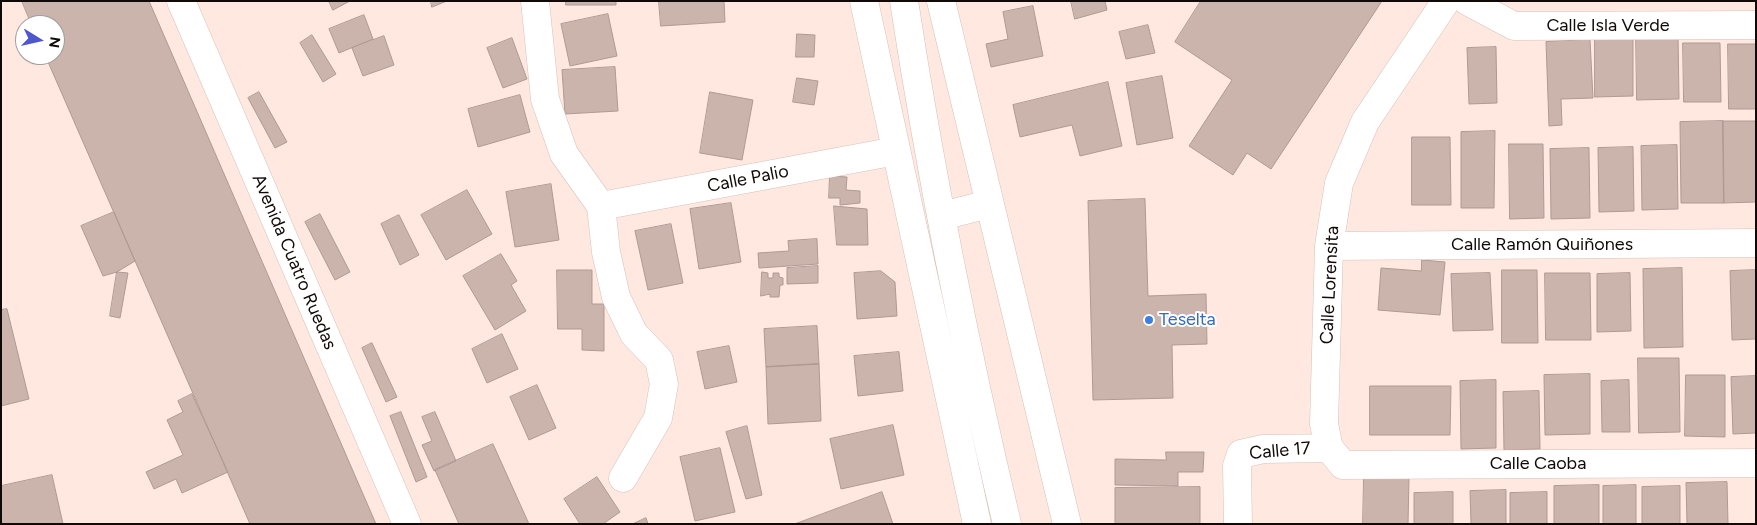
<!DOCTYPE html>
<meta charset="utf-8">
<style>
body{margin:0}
#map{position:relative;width:1757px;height:525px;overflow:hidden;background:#ffe8e0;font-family:Figtree,sans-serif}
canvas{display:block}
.frame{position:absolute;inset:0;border:2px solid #110907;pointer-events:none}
.north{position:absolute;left:15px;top:15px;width:50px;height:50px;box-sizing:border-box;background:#fff;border:1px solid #a09d9c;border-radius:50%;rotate:99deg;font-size:14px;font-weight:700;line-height:20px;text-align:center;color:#110907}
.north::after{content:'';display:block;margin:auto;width:18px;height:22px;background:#4e57cd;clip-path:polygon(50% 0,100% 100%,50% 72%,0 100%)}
</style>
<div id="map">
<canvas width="1757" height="525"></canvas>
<div class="frame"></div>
<div class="north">N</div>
</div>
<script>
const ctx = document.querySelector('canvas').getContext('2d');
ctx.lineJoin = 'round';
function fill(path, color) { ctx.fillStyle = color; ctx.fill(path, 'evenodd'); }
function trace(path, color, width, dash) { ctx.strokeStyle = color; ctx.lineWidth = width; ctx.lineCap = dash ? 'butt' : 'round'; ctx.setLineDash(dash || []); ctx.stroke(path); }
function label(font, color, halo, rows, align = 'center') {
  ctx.font = font + ' Figtree,sans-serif'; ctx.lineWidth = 4; ctx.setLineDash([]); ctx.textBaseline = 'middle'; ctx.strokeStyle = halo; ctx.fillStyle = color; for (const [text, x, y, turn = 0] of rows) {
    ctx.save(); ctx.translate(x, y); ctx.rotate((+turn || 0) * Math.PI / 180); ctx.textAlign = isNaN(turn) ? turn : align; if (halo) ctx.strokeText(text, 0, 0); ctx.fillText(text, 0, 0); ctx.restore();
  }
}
const building = new Path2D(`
 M22,1H149L376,524H250L45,55H55V25H32Z
 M329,1H350L333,10Z
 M431,1H447L432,7Z
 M566,1H616V5H566Z
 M659,1H724L725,22L661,26Z
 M1071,1H1105L1107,10L1075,19Z
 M1201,1H1382L1271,169L1247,153L1233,175L1189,146L1232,80L1175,42Z
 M1033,6L1043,56L991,67L986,44L1008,39L1003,12Z
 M608,14L617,56L570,66L561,24Z
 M364,15L373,39L339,53L329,29Z
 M1148,25L1155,53L1126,59L1119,32Z
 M797,34L815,35L814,57H796Z
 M312,35L336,74L323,82L300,43Z
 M1636,35H1678L1679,99L1637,100Z
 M384,36L394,65L363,76L352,48Z
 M512,38L527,79L503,88L487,48Z
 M1595,39H1633V96L1595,97Z
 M1590,40L1593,98L1561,99L1562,125L1549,126L1546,42Z
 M1683,43H1720L1721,102H1684Z
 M1728,44H1756V109H1729Z
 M1496,47L1497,103L1469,104L1467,48Z
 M615,67L618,111L565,114L562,70Z
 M1162,76L1173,138L1137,145L1126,83Z
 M797,78L818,81L814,105L793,102Z
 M1108,82L1122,146L1080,156L1072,125L1020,137L1013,105Z
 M259,92L287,142L275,148L248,98Z
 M710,92L753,100L742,160L700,153Z
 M520,95L530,132L478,147L468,109Z
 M1723,121H1756V202L1724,203Z
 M1723,121L1724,203H1681L1680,122Z
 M1495,131L1494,208H1461V132Z
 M1412,137H1450L1451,205H1412Z
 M1509,144H1543L1544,218L1510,219Z
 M1677,145L1678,209L1642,210L1641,146Z
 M1633,147L1634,211L1599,212L1598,148Z
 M1589,148L1590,218L1551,219L1550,149Z
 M830,176L847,177L846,190L860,191V203L840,205V198H829Z
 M551,184L559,240L515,247L506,192Z
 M467,190L492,234L446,260L421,215Z
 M1145,199L1148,296L1206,294L1207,344L1172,345L1173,398L1093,400L1088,201Z
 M731,203L741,262L699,269L690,209Z
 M834,206L867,209L868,245H837Z
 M114,212L135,261L117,272L103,276L81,226Z
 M320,214L350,272L335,280L305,222Z
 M399,215L419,255L400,265L381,224Z
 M671,224L683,283L648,290L635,231Z
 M817,239L818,264L759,268L758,253L789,251L788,241Z
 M501,254L517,281L511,285L526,311L495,330L463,276Z
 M1422,260L1445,262L1440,315L1378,310L1381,268L1421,271Z
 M818,266V283L787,284V268Z
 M1682,268L1683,347L1644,348L1643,269Z
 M557,270H592V304H604V351L582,350V329H558Z
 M1502,270H1537L1538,343H1502Z
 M1756,270V339L1732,340L1730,271Z
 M881,271L895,282L897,316L857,319L854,273Z
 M117,272L128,273L120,318L110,316Z
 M762,272L768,273V278H773V273H779V277L783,278V285H780L779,297H770V294L761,296Z
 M1490,273L1493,330L1453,331L1451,274Z
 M1545,273H1590L1591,340H1546Z
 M1630,273L1631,331L1597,332V274Z
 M7,309L29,399L1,406V310Z
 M817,326L819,364L766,367L764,329Z
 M502,334L518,369L487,383L472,349Z
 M372,343L397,397L386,402L362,348Z
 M729,346L737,382L705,389L697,352Z
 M899,352L903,391L858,396L854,356Z
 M1638,358H1679L1680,432L1639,433Z
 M819,364L821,421L768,424L766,367Z
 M1590,374V434L1545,435L1544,375Z
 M1686,375H1725V437L1685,436Z
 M1756,376V433L1733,434L1731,377Z
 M1496,380V448L1461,449L1460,381Z
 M1629,380L1630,432H1602L1601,381Z
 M537,385L556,428L529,440L510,397Z
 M1370,386H1451L1450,435H1370Z
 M1539,391L1540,449L1504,450L1503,392Z
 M192,394L228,472L182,493L176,479L154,489L146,472L183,455L167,420L183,412L178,401Z
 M401,412L427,477L416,482L390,416Z
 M435,412L456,461L434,471L422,445L432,441L422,417Z
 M893,425L904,475L841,489L830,439Z
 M747,426L762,495L746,499L726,432Z
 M493,444L529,524H459L435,470Z
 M720,448L735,512L695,521L680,457Z
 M1166,452H1204L1203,472H1178V486L1115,485V459L1166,460Z
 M52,475L63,524H1V486Z
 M597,477L620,512L603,524H580L564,499Z
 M1364,477L1409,478L1408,524H1363Z
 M1727,482L1728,524H1687L1686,483Z
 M1599,485V524H1554V486Z
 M1636,485V524H1603V486Z
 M1680,486V524H1642V487Z
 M1200,487V524H1115V488Z
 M1506,490V524H1471L1470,491Z
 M882,492L893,524H795Z
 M1453,492V524H1414V493Z
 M1547,492V524H1510V493Z
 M646,518L648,524H633Z`);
const minor = new Path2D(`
 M181,1L407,524
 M535,1L545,99L564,154L601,206L606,252L616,297L634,334L659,360L664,384L658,418L623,478
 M864,1L977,524
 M904,1C931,177 966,351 1007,524
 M941,1L1067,524
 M1446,1L1365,122L1339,183L1329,246L1324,424L1329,448L1343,465L1756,463
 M1467,1L1514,26L1756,25
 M601,206L896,151
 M942,216L989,204
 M1329,246L1756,243
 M1238,524L1237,466L1241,454L1263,449L1329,448`);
const markers = [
 [1149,320,5,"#3f7fe0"]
];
const streetNames = [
 ["Calle Isla Verde",1608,26],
 ["Calle Palio",748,179,-11],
 ["Calle Ramón Quiñones",1542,245],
 ["Avenida Cuatro Ruedas",294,262,67],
 ["Calle Lorensita",1330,285,-87],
 ["Calle 17",1280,451,-5],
 ["Calle Caoba",1538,464]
];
const shopNames = [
 ["Teselta",1159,320]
];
fill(building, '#cab4ac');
trace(building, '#af9a93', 1);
trace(minor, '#d6c1b9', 29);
trace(minor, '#fff', 28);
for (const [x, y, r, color] of markers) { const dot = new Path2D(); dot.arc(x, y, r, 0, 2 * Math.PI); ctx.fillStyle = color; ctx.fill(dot); trace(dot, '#fff', 2); }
label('18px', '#110907', '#fff', streetNames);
label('18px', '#366cbe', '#fff', shopNames, 'left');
</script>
